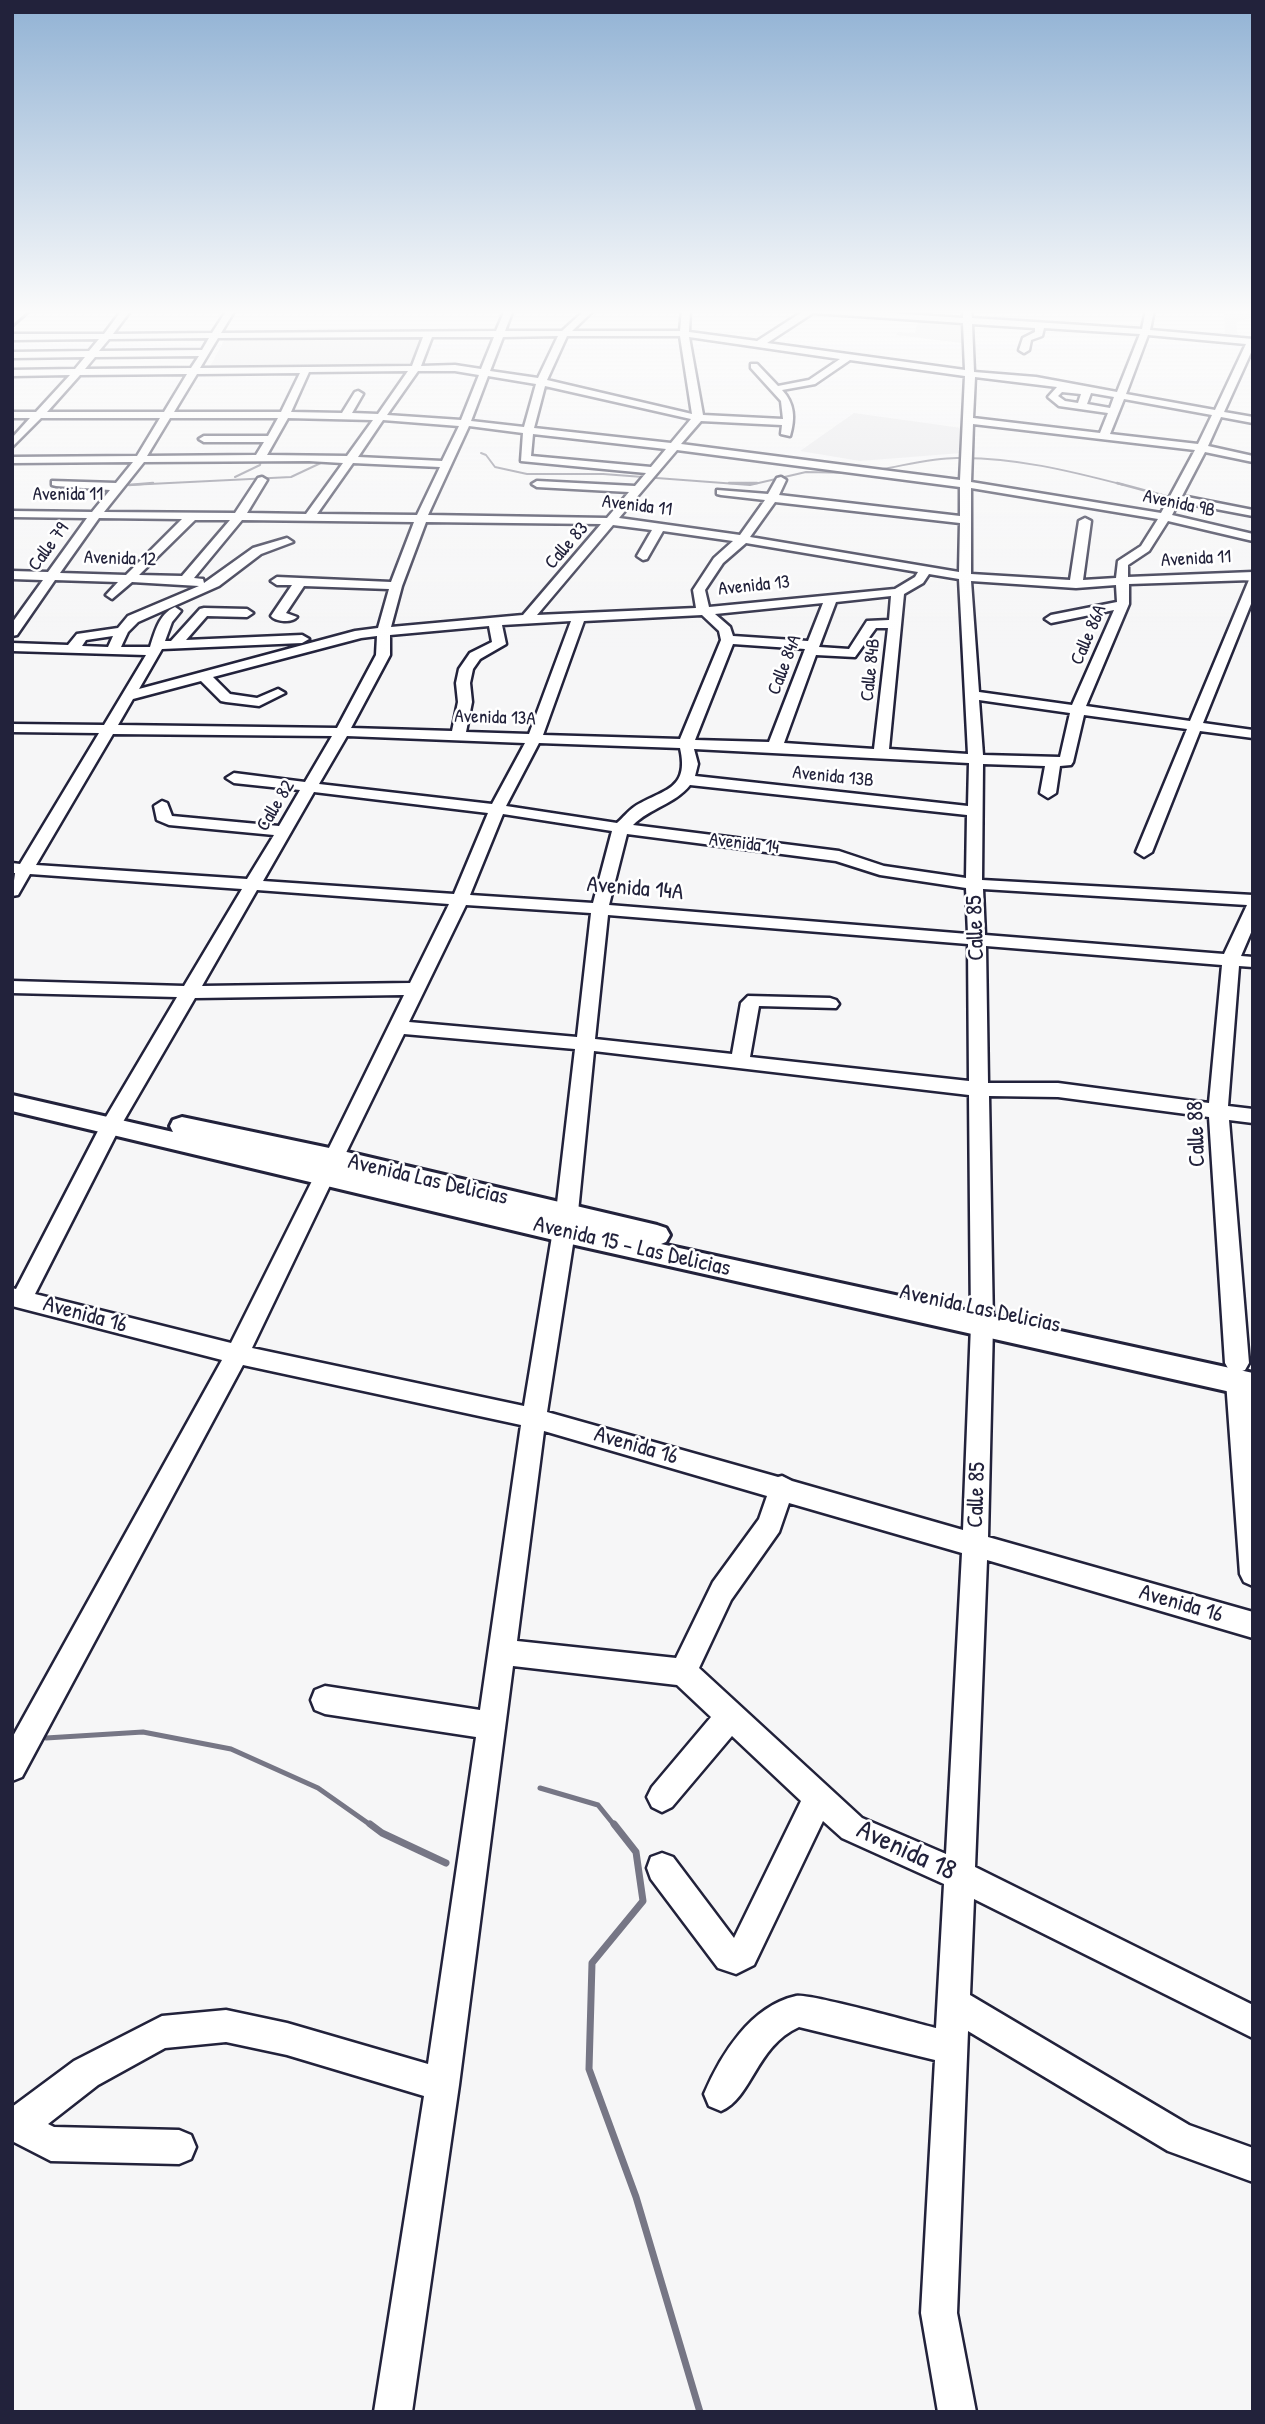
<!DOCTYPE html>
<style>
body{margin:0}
#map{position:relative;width:1265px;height:2424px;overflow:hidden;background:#f6f6f7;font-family:"Patrick Hand",sans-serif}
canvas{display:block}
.frame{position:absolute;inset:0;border:14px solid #22223b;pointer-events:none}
</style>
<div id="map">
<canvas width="1265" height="2424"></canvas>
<div class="frame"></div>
</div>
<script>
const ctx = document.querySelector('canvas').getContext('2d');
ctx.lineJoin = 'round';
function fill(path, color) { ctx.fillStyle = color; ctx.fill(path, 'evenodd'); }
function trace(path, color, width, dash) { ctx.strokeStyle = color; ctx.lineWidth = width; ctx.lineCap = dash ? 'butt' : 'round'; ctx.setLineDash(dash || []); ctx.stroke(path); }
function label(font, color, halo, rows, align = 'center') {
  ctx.font = font + ' "Patrick Hand",sans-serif'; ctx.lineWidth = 5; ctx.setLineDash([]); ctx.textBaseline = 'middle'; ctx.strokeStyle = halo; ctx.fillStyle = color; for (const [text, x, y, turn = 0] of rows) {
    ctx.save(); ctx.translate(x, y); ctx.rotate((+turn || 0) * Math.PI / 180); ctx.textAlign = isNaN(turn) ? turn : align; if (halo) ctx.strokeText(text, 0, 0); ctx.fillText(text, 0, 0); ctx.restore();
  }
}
const built = new Path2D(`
 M1226,310H1253V317L1236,322L1238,335L1225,334L1224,312Z
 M919,318L963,321L962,343L896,335L898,332L915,333Z
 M226,337H423L416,366L209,368Z
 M854,413L962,428V453L860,461L800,451Z`);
const streamFar3 = new Path2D(`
 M481,453L486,455L495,467L527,474H603L750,485L806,472L855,473
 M876,470C903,466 930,458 957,458C1014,457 1070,471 1124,485
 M235,477L260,465L261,461
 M129,485L291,477L325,461`);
const streamFar2 = new Path2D(`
 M729,483H757
 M1117,483L1173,498
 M129,485L153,483`);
const streamFar1 = new Path2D(`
 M46,1738L143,1732L231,1749L318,1788L372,1826
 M540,1788L598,1805L615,1826`);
const stream = new Path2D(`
 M370,1824L382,1833L446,1863
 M614,1824L636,1852L643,1901L592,1963L589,2069L636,2197L700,2412`);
const minor = new Path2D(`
 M122,310H131L113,334L212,333L227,310H235L221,333L496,331L505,310H513L505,331H562L585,310H594L572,331H680L682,310H690L689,332L757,341L802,312L799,310H847L963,318V310H971L972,318L1142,329L1146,310H1154L1150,330L1253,339V348L1224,412L1253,417V423L1221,417L1208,446L1253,456V462L1205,452L1182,496L1253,510V516L1179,502L1172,515L1253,534V541L1168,521L1149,551L1128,565V577L1253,572V599L1203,723L1253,730V738L1200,731L1152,852L1144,857L1136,852L1187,729L1084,715L1073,762L1071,765L1060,766L1056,793L1048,798L1040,793L1045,766L983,764L982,880L1253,895V928L1241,956L1253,957V967L1239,966L1228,1106L1253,1109V1123L1229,1120L1249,1363L1245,1370L1239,1372L1246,1374L1250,1381L1253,1417V1586L1244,1582L1240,1574L1226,1381L1230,1374L1236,1372L1229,1370L1225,1363L1209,1117L1058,1097L989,1096L993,1325L988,1537L1253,1612V1638L987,1560L975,1867L1253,2005V2038L974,1899L970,1995L1189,2125L1253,2148V2182L1168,2151L968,2031L957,2313L976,2412H938L921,2313L935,2060L799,2027C756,2046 752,2098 721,2111L709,2106L704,2094C721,2054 751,2006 796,1996C809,1993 915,2023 936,2028L944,1884L842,1838L823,1821L754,1965L736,1974L718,1968L651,1879L647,1868L651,1857L662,1853L673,1857L734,1938L801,1801L732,1736L672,1807L662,1812L652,1807L647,1797L652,1787L711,1717L677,1685L513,1666L459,2085L412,2412H374L424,2096L287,2055L226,2042L165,2048L98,2085L48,2124L54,2127L179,2130L191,2135L196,2147L191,2159L179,2164L51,2161L12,2141V2107L74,2061L162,2016L226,2010L287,2023L428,2064L476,1737L325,1714L315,1710L311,1700L315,1690L325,1686L480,1710L521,1425L243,1365L22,1777L12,1781V1738L222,1360L12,1306V1288L16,1289L100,1127L177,997L12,993V981L184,986L242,889L30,874L18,895L12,896L15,873H12V863L20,864L99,733L12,732V724L104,725L146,655L12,651V643L68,645L77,634L118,628L128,616L199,586L132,582L112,599L106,595L118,582L55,580L17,635L12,636V623L43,580L12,579V571L48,572L87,518L12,517V511L92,512L110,490L56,486L52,485V481L116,483L133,462L12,463V457L137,456L160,418H41L12,447V438L30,418H12V412H36L70,375L12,376V370L75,369L85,357L12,358V352L89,351L99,339L12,340V334H104ZM813,313L963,323L965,370L767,343ZM972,324L1035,328V332L1023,338L1019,350L1024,353L1029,350L1031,340L1042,336L1044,328L1140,334L1117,392L1036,377L974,372ZM1148,335L1246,344L1215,410L1126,394ZM558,336L538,378L490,371L503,337ZM567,336H680L692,414L547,380ZM423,337L412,366L200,368L218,338ZM432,337H494L481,369L455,365L421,366ZM689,337L840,359L809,380L778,386L757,364H751V368L781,401L783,419L703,415ZM209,338L202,350L99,351L109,339ZM199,356L191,368L85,369L95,357ZM850,360L965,376L960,480L681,444L701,421L782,425L781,434L790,436C795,419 795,404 782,390L815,384ZM408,371L378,414L352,413L363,394L358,391L355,392L342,413L291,412L309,372ZM418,371H455L479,375L461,420L387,415ZM300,373L281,412H174L197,374ZM187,374L164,412H47L80,375ZM488,376L536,384L524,427L471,421ZM975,377L1057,387L1048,397L1059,406L1108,413L1100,433L973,418ZM545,386L691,419L671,443L534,428ZM1062,392L1081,394L1078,403L1065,401L1058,396ZM1091,393L1114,397L1110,408L1087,404ZM1124,399L1212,415L1198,444L1110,434ZM170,418H278L268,436H204L199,439L204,442H264L256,455L147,456ZM288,418L373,420L347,456L267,455ZM383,420L459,426L442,461L358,457ZM973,424L1195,450L1161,513L971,482ZM469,426L523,433L521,461L646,473L635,486L537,481L532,484L537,487L629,492L607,518L428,515ZM533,434L666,449L651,467L531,456ZM677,450L960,487V516L779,495L786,480L781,477L777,478L768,494L717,490V494L721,495L765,500L740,535L619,518ZM309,461L343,463L306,514L247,513L267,480L262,477L258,478L235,513L104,512L144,462ZM353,463L440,467L417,515L317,514ZM971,488L1158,519L1141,546L1118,561L1116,578L1083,580L1091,521L1085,518L1079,521L1070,580L971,574ZM775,502L960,523L959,572L750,537ZM99,518L182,519L126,575L60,573ZM195,520H230L182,576L139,575ZM242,520L414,522L391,582L277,577L271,581L277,585H292L271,616C276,622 292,623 297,617L286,613L304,586L389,589L378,628L355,631L139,689L162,649L302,643L309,639L302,635L186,640L207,616L247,617L253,613L247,609L204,608L200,609L171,641H165L172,622L181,611L175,607C159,614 155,632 150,647H121L128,632L138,622L219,586L261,554L293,542L287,538L253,548L204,583L203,579L194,578ZM426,522L601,524L523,615L391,627L402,586ZM613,525L652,530L637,556L643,560L647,559L663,531L733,541L714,558L693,590L696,608L537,615ZM746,543L918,572L915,577L895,589L709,607L705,590L723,563ZM929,574L959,579L968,754L889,749L904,594L923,583ZM1249,580L1190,721L1086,706L1129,604V584L1251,580ZM971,581L1076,588L1116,585L1117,602L1051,615L1045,619L1051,623L1114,610L1072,705L979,692ZM891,596L889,620L867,621L849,649L819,647L836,602ZM823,603L808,641L733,636L730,627L715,614ZM702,615L719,631L721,640L680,739L543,735L584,621ZM571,621L529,734L466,732L472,702L470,683L473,669L480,659L506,644L502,625ZM489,626L492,642L470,653L459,669L456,683L458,702L452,731L351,728L390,655V635ZM876,628H888L874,749L784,743L816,655L855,657ZM113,636L108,647L82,646L86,640ZM377,636L376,655L337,728L118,725L133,699L201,681L221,701L226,702L259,706L285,693L278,689L257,698L230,694L213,677L361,638ZM733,644L805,649L769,742L695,740ZM979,700L1070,713L1060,757L983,755ZM113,734L332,736L305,782L234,773L226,778L234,783L300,790L279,826L172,816L167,803L162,801L154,806L157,820L169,825L274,835L247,879L36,865ZM347,736L525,743L492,804L319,784ZM539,743L680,748C690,791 662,789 634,807C628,811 623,818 617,823L506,806ZM694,749L969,763L968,806L695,776L698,764ZM690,785L967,815L966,878L884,866L839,851L633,825C650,808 675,804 690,785ZM314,792L488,813L454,894L263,881ZM503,814L612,831L593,903L470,895ZM627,834L836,861L880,875L966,888L968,934L609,905ZM983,889L1247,905L1224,954L985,935ZM257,890L449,904L410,983L202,986ZM466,905L591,913L577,1037L409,1022ZM608,915L968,944L969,1081L750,1057L759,1006L836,1008L839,1004L836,1000L830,998L748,996L741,1003L732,1054L595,1039ZM986,946L1222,965L1209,1103L1058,1083H988ZM404,995L324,1158L327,1163L334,1165L341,1163L404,1034L575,1049L556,1212L524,1406L252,1348L334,1177L331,1172L324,1170L317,1172L314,1177L231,1343L35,1294L120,1127L195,998ZM594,1051L969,1095L971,1325L963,1530L792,1481L782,1476L778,1477L547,1412L578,1212ZM544,1431L767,1496L759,1519L713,1582L676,1658L517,1641ZM789,1503L962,1553L946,1854L862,1818L699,1668L731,1600L779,1532Z`);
const major = new Path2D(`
 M18,310H29L12,325V316Z
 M12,1095L173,1132L170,1126L173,1120L182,1117L334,1149L657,1225L666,1228L670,1235L666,1242L661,1244L1253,1373V1397L562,1242L12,1111Z`);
const farStreetnames = [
 ["Avenida 11",68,495],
 ["Avenida 9B",1179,504,12],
 ["Avenida 11",637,506,7],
 ["Calle 83",567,546,-49],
 ["Calle 79",49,547,-54],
 ["Avenida 12",120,559,2],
 ["Avenida 11",1196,559,-3],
 ["Avenida 13",754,586,-6],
 ["Calle 86A",1089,635,-67],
 ["Calle 84A",785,665,-69],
 ["Calle 84B",871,670,-84],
 ["Avenida 13A",495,718,2],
 ["Avenida 13B",833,777,6],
 ["Calle 82",276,806,-59],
 ["Avenida 14",744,844,7]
];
const streetNames = [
 ["Avenida 14A",635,889,5],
 ["Calle 85",976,928,-92],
 ["Calle 88",1197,1134,-92],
 ["Avenida Las Delicias",428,1180,13],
 ["Avenida 15 - Las Delicias",632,1247,13],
 ["Avenida Las Delicias",980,1309,12],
 ["Avenida 16",85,1315,15],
 ["Avenida 16",636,1446,16],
 ["Calle 85",977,1495,-88],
 ["Avenida 16",1181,1604,16]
];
const nearStreetnames = [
 ["Avenida 18",906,1851,25]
];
fill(built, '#e6e6e9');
trace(streamFar3, '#767685', 2);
trace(streamFar2, '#767685', 2.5);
trace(streamFar1, '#767685', 5);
trace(stream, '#767685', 7);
trace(minor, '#22223b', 5);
trace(major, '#22223b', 6);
fill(minor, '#fff');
fill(major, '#fff');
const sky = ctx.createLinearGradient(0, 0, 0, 650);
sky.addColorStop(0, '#91b2d4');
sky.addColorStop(0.48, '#fbfbfb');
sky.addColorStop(1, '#fbfbfb00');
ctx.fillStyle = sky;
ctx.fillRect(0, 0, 1265, 650);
label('19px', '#22223b', '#fff', farStreetnames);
label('23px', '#22223b', '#fff', streetNames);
label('28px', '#22223b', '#fff', nearStreetnames);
</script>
